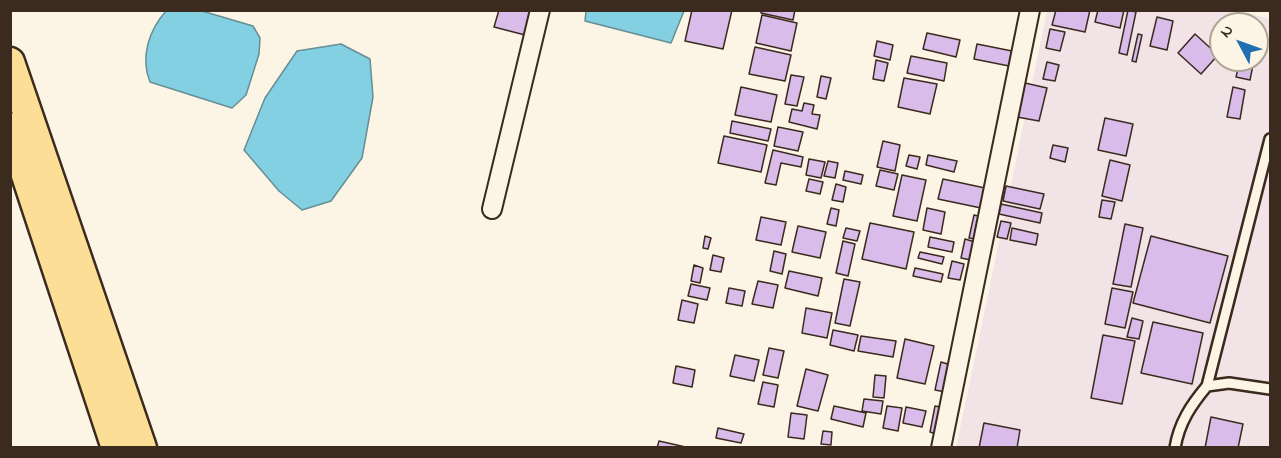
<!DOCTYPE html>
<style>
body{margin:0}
#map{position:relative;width:1281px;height:458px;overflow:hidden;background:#fcf5e5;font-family:"Indie Flower",sans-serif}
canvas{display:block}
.frame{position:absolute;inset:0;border:12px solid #3b2a1e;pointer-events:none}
.north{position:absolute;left:1209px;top:12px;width:60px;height:60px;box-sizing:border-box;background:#fcf5e5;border:2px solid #afa495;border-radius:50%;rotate:311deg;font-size:16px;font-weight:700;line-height:24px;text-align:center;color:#3b2a1e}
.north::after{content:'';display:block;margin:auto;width:21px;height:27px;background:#1f6fb2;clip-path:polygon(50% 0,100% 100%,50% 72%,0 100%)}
</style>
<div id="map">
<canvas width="1281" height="458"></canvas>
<div class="frame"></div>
<div class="north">N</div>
</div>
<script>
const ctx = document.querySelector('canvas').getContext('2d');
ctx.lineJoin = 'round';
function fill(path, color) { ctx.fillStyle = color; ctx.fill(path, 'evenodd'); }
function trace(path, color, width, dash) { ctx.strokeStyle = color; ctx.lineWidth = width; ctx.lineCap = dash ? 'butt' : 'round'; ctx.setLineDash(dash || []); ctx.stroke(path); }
const built = new Path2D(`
 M1237,10L1270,19V447L956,448L1047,11ZM1221,24H1257V60H1221Z`);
const water = new Path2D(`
 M166,11H202L253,26L260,38L259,54L246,95L232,108L150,82C140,57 149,30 166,11Z
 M586,11V10L684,11L671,43L585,21Z
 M341,44L370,59L373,97L362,158L331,201L302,210L279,191L244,150L265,98L297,51Z`);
const building = new Path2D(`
 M499,10H531L525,35L494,27Z
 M692,10H732L723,49L685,41Z
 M761,10H795L793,20L761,13Z
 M1056,10H1090L1085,32L1052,25Z
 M1098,10H1124L1120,28L1095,22Z
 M1128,10L1136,12L1127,55L1119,53Z
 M762,15L797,23L791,51L756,43Z
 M1157,17L1173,21L1167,50L1150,46Z
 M1050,29L1065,32L1060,51L1046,48Z
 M927,33L960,40L956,57L923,49Z
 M1138,34L1142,35L1136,62L1132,61Z
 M1195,34L1218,55L1201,74L1178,53Z
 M877,41L893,45L890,60L874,56Z
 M977,44L1017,52L1014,67L974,59Z
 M755,47L791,55L785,81L749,74Z
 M911,56L947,63L944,81L907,73Z
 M876,60L888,63L884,81L873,79Z
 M1240,60H1254L1250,80L1236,77Z
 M1047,62L1059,65L1055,81L1043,79Z
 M791,75L804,77L797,106L785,104Z
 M821,76L831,78L826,99L817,97Z
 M904,78L937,84L930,114L898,107Z
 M1025,83L1047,88L1039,121L1017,117Z
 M741,87L777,95L771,122L735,115Z
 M1233,87L1245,90L1240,119L1227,117Z
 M804,103L814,105L812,114L820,115L817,129L789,122L792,109L802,111Z
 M1105,118L1133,124L1126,156L1098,150Z
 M732,121L771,129L768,141L730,133Z
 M778,127L803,132L798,151L774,146Z
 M724,136L767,145L761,172L718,163Z
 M883,141L900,145L895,171L877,167Z
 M1053,145L1068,148L1065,162L1050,158Z
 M773,150L803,157L801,167L781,163L776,185L765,183Z
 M909,155L920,157L917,169L906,166Z
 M928,155L957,161L954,172L926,165Z
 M809,159L825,162L821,178L806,175Z
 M1110,160L1130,165L1122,201L1102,196Z
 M828,161L838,163L835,178L824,176Z
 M880,170L898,174L894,190L876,186Z
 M845,171L863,175L861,184L843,180Z
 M902,175L926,180L917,221L893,216Z
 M809,179L823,182L820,194L806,191Z
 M943,179L985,188L981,208L938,199Z
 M836,184L846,187L843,202L832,200Z
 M1006,186L1044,194L1040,209L1003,201Z
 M1102,200L1115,202L1111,219L1099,217Z
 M1001,204L1042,213L1040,223L999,214Z
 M831,208L839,210L836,226L827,224Z
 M927,208L945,212L941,234L923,230Z
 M974,215L986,218L982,240L969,238Z
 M761,217L786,222L781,245L756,240Z
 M1001,221L1011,223L1007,239L997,237Z
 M870,223L914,232L906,269L862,259Z
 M1125,224L1143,228L1131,287L1113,284Z
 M798,226L826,232L820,258L792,252Z
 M846,228L860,231L857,241L843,238Z
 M1012,228L1038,234L1036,245L1010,240Z
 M705,236L711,238L708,249L703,248Z
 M1151,236L1228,256L1210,323L1133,303Z
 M930,237L954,242L952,252L928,247Z
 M965,239L975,242L971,260L961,258Z
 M843,241L855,244L848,276L836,273Z
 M774,251L786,254L782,274L770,271Z
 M920,252L944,257L942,264L918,258Z
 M713,255L724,258L721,272L710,270Z
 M952,261L964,264L960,280L948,278Z
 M694,265L703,268L700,283L691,281Z
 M915,268L943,274L941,282L913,276Z
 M789,271L822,278L818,296L785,288Z
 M844,279L860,282L850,326L835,323Z
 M758,281L778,285L773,308L752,304Z
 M691,284L710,288L707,300L688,296Z
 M729,288L745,291L742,306L726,303Z
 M1112,288L1133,292L1125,328L1105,324Z
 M682,300L698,304L694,323L678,320Z
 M806,308L832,313L827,338L802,333Z
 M1132,318L1143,321L1139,339L1127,337Z
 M1153,322L1203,333L1192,384L1141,373Z
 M833,330L858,335L854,351L830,345Z
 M1103,335L1135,341L1122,404L1091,398Z
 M861,336L896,341L893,357L858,351Z
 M905,339L934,346L925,384L897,378Z
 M769,348L784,351L778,378L763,375Z
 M735,355L759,360L754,381L730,376Z
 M941,362L951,365L945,392L935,390Z
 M676,366L695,370L692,387L673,383Z
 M806,369L828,375L818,411L797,406Z
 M875,375L886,376L884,398L873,397Z
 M763,382L778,385L774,407L758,404Z
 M864,399L883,401L881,414L862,411Z
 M834,406L866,413L863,427L831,419Z
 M887,406L902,408L898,431L883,428Z
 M935,406L945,408L939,435L930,432Z
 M906,407L926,411L922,427L903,423Z
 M791,413L807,415L804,439L788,437Z
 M1211,417L1243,424L1238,448H1205Z
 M984,423L1020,430L1017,448H979Z
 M718,428L744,434L741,443L716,438Z
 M823,431L832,432L831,445L821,444Z
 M659,441L690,448H657Z`);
const lane = new Path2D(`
 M1270,139L1207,386L1229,383L1270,389
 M1175,448C1179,423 1191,405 1207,386`);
const street = new Path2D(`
 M492,209L540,10
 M941,448L1030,10`);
const primary = new Path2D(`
 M10,62L142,448
 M10,127L116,448`);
fill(built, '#f2e4e6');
fill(water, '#83d0e3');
trace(water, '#668e94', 1.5);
fill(building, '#d9bcea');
trace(building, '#3b2a1e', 1.5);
trace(lane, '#3b2a1e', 14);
trace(street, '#3b2a1e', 22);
trace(primary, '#3b2a1e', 33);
trace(lane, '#fcf5e5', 9);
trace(street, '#fcf5e5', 18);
trace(primary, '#fcde96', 28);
</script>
